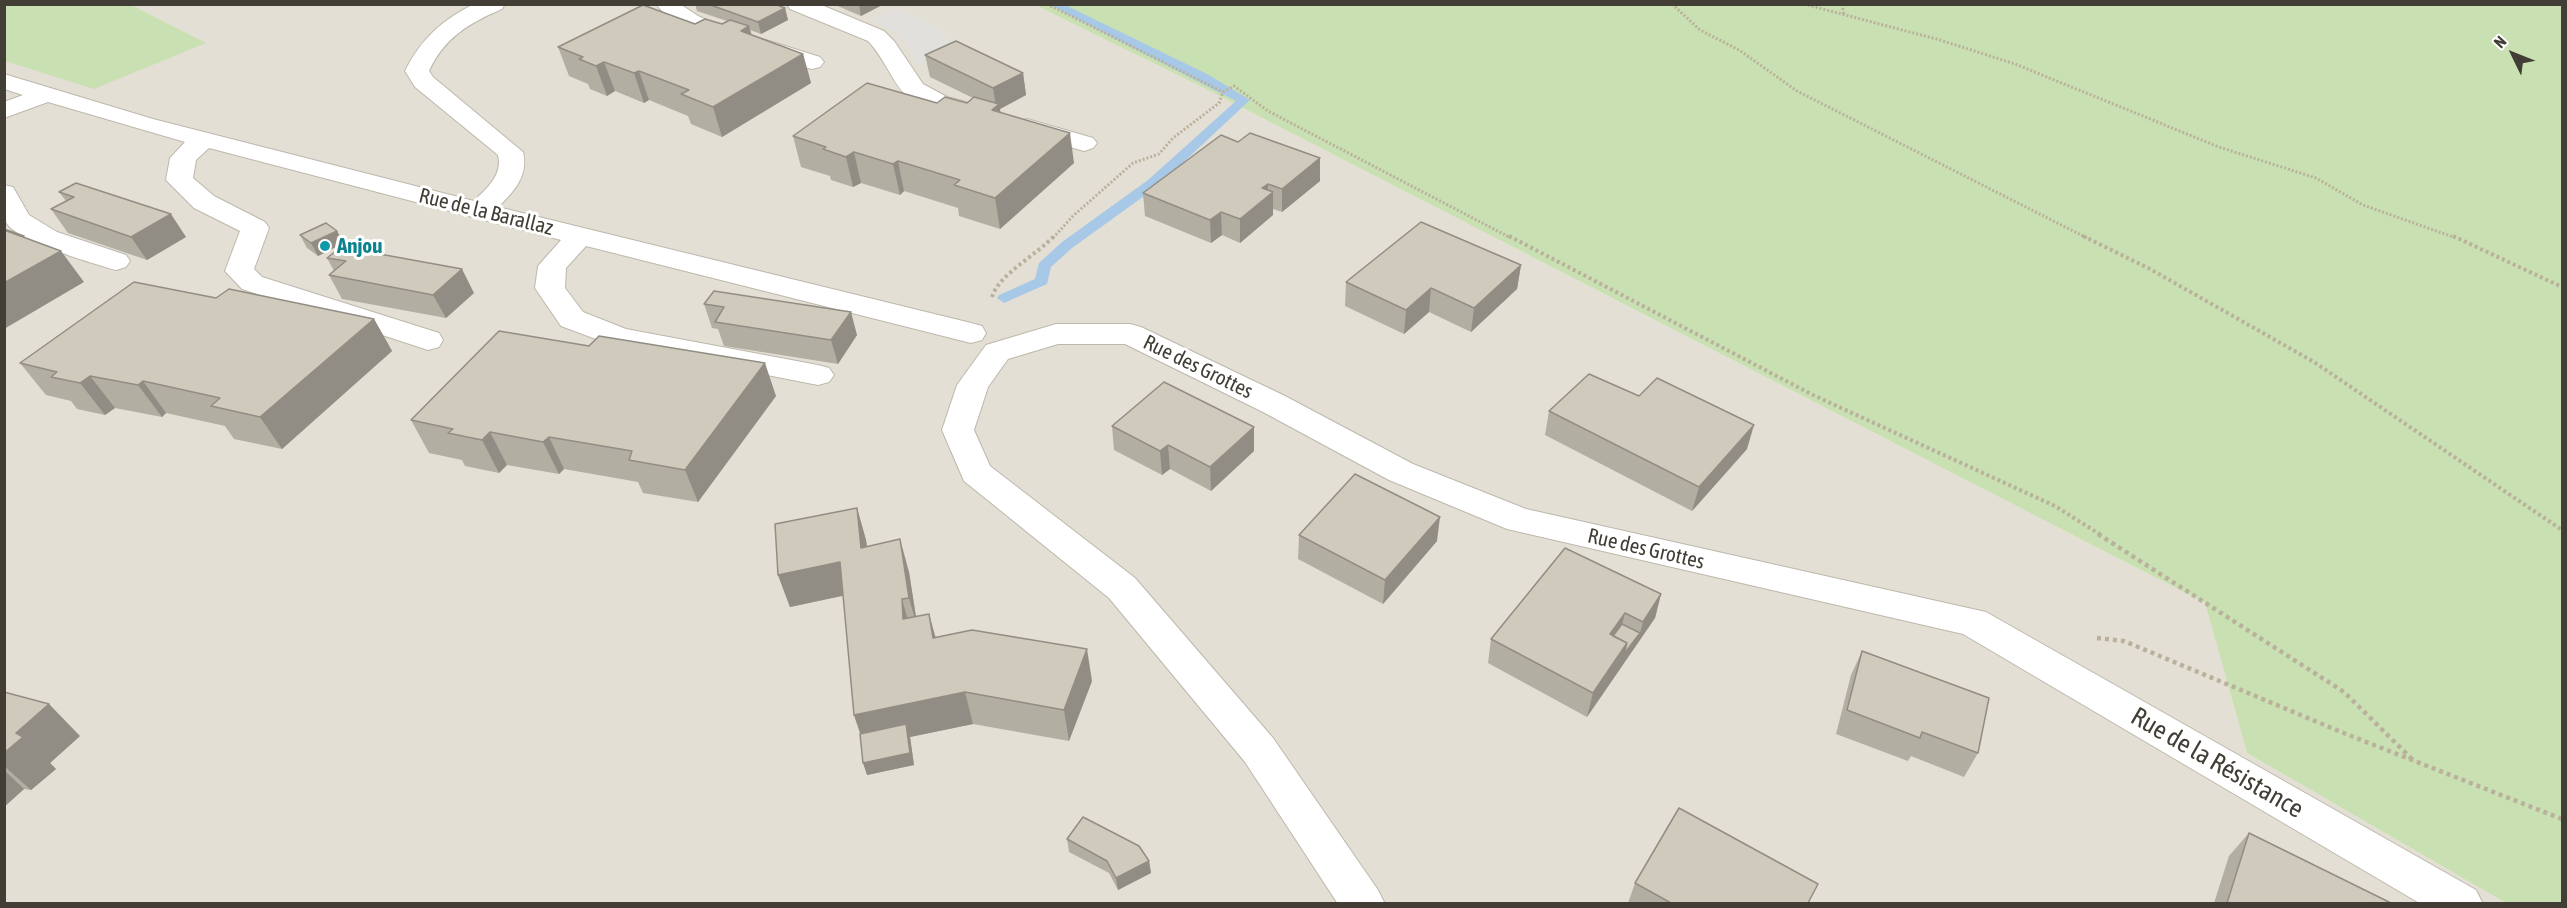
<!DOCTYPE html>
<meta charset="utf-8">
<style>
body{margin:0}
#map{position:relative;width:2567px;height:908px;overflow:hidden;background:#f0ede5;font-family:"Asap Condensed",sans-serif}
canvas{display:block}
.frame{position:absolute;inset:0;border:6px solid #423e35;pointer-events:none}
.north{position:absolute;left:2483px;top:24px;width:60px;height:60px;-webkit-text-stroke:4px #fff;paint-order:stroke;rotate:313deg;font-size:16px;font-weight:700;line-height:24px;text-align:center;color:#423e35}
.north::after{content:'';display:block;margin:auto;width:21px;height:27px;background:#423e35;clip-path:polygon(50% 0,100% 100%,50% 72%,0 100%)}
</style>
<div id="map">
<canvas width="2567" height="908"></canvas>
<div class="frame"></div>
<div class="north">N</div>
</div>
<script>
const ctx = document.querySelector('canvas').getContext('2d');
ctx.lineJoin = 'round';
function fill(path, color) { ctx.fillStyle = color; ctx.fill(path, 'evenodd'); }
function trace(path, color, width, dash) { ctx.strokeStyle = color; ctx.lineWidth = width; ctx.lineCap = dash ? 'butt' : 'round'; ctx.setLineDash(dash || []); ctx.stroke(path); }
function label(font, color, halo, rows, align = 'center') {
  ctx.font = font + ' "Asap Condensed",sans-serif'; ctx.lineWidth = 6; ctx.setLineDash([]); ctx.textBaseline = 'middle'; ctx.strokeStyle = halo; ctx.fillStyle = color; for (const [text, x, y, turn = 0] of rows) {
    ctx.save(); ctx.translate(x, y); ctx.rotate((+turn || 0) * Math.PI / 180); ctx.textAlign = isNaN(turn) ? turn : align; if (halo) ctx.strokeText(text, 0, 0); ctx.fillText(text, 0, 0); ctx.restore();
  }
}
const residential = new Path2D(`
 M5,4L1035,5L1206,89L2205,603L2247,753L2506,903L5,904Z`);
const green = new Path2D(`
 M5,4L131,5L206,43L94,89L5,61Z
 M1035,5H2562V903H2506L2247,753L2205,603L1206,89Z`);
const parking = new Path2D(`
 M894,8L918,17L936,27L948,39L955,55L918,64L899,34L870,20Z`);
const stream = new Path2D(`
 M1048,4H1063L1209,75L1250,100L1158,186L1072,248L1051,267L1047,284L1004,303L997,298L999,295L1035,279L1039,263L1062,242L1148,180L1236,101Z`);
const pathFar2 = new Path2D(`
 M1047,4L1223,92
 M1672,4L1700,30L1739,50L1797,91L2087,238
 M1804,4L1940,40L2015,64L2219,147L2316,178L2363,205L2456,238
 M1842,4L1844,15
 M1053,238L1073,216L1133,163L1159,154L1173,138L1219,103L1223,92L1234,86L1268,111L1511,238`);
const pathFar1 = new Path2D(`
 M1509,236L1813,395L2055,506L2101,535
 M2083,236L2150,269L2314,362L2562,530
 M2453,236L2562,287
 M992,297C998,275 1038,254 1054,236`);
const path = new Path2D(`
 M2098,534L2344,692L2415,762
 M2097,638L2124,641L2346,734L2562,819`);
const minor = new Path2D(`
 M474,4H505L502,9C469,23 444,38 429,71L433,77L523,152C529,175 514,192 498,207L971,323L982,326L986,333L982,340L971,343L586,246L566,268L565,288L583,312L626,329L818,365L829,368L834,375L829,382L818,385L609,344L561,326L535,288L538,266L561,240L209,148L196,160L193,178L214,196L265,222L269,228L254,269L262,277L439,333L443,340L439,347L428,350L242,289L225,271L240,231L194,208L166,180L170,158L185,142L48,102L4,118V102L23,95L4,89V74L153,119L474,201C487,188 503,175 498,155L415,87L405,71C421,39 442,20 474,4Z
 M656,4H680L698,16L718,25L820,57L824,62L820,67L812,69C773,59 679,37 656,4Z
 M787,4H819L884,31L894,41L923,84L947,97L989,108L992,113L989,118C971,123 920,107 905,94C893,83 883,56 868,41L790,9Z
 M1027,119L1093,138L1097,143L1093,148L1084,151L1018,132L1014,127L1018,122Z
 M4,185L13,187L29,215L57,232L126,255L130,261L126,267L116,270C95,264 15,241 6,222C1,213 4,195 4,185Z
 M1056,324H1130L1141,327L1285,396L1413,464L1526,509L1986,612L2476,890L2483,904H2421L1963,634L1507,529L1389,480L1263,412L1125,344H1058L1008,359L988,387L974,430L990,466L1135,578L1273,738L1378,890L1385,904H1338L1245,762L1109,598L964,481L942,430L957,385L986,345Z`);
const wall = new Path2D(`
 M695,4H774L785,8L788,20L761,34L750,30L752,35L803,54L811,83L722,137L691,124L688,116L649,100L644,103L615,91L607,96L590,89L588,84L569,76L558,47L695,24H722L727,21L697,11Z
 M833,4H884L861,16Z
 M925,55L1023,73L1026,95L1000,109V113L1074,163L1000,229L959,216L958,208L904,191L900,195L861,183L853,187L831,180L830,176L801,167L793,136L937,103H967L973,98L930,77Z
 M1238,142L1320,158V181L1282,212L1273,209V215L1240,243L1222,235L1211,243L1145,216L1143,193Z
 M59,192L186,237L147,260L68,233L51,209L66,201Z
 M300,235L344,243L318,256L307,248Z
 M341,247L474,293L446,318L342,299L329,275L334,271L327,258Z
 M1521,265L1517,289L1471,332L1429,312L1404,334L1345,306L1346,282Z
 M714,291L857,335L838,364L724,346L718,329L712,328L704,304Z
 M216,298L374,319L392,351L282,449L234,439L225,426L166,413L162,417L115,408L105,415L77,409L71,401L46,395L20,363Z
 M776,396L698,502L643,493L638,482L564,469L559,474L507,465L499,473L465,466L462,460L429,453L411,420Z
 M1549,411L1747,449L1692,511L1545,435Z
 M1112,426L1254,451L1211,491L1170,469L1162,475L1114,450Z
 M857,508L866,540L867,547L909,572L916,617L936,637L1092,681L1069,741L973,724L910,737L914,765L867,775L860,734L854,715L843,596L790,607L778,575Z
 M1299,535L1437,541L1383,604L1298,559Z
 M1661,594L1655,618L1587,717L1488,663L1491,639Z
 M1862,651L1978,753L1964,777L1911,756L1908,761L1836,734L1851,675Z
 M4,692L80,736L50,763L56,769L31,790L24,789L4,807Z
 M2249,833L2391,903H2214L2229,856Z
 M1067,839L1149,861L1151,873L1118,890L1109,873L1069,852Z
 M1635,883L1808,903H1628Z`);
const shadedWall = new Path2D(`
 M859,4H884L861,16Z
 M785,8L788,20L761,34L758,22Z
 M749,26L757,55L741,31Z
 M803,54L811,83L722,137L713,107Z
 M604,62L615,91L607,96L596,66Z
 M639,71L649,100L644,103L634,73Z
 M1023,73L1026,95L1000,109L1004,134L992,110L996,107L993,88Z
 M1070,133L1074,163L1000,229L995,198Z
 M854,152L861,183L853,187L846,157Z
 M1320,158V181L1282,212V189Z
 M898,161L904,191L900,195L893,164Z
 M1268,184V196L1273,192V215L1240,243V219L1262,188Z
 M1221,212L1222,235L1211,243L1210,220Z
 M171,214L186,237L147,260L131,237Z
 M337,231L344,243L318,256L311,243Z
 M61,251L84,282L4,329V283Z
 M1521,265L1517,289L1471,332L1474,308Z
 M462,269L474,293L446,318L433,295Z
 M1431,288L1429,312L1404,334L1406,310Z
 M851,312L857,335L838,364L831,340Z
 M374,319L392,351L282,449L260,417Z
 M765,363L776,396L698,502L685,470Z
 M90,376L115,408L105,415L80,383Z
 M143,381L166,413L162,417L138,385Z
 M1754,425L1747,449L1692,511L1699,487Z
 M1254,427V451L1211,491L1210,467Z
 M490,432L507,465L499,473L482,440Z
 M549,437L564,469L559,474L543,442Z
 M1168,445L1170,469L1162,475L1160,451Z
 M857,508L866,540L871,580L861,548Z
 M1440,517L1437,541L1383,604L1385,580Z
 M900,539L909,572L918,630L909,598Z
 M840,562L850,594L790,607L778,575Z
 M1661,594L1655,618L1587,717L1593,693L1627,643L1640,633L1643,622Z
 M902,599L911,631L903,619Z
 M1625,613L1619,637L1611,648L1610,634Z
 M929,614L938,646L933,638Z
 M1087,649L1092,681L1069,741L1064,710Z
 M965,692L973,724L910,737L914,765L867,775L863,763L865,746L854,715Z
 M49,704L80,736L50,763L56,769L31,790L4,766V753L16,733Z
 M4,770L24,789L4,807Z
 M1149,861L1151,873L1118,890L1116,878Z`);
const building = new Path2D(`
 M708,4H774L785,8L758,22Z
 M643,5L695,24L705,19L722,24L730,20L749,26L741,31L803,54L713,107L681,94L689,90L639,71L634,73L604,62L596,66L579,59L583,57L558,47Z
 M956,41L1023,73L993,88L925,55Z
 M867,83L937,103L945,97L967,103L974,97L999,104L992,110L1070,133L995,198L954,185L960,180L898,161L893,164L854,152L846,157L823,149L826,147L793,136Z
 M1250,133L1320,158L1282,189L1268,184L1262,188L1273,192L1240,219L1221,212L1210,220L1143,193L1221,135L1238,142Z
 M76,183L171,214L131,237L51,209L74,197L59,192Z
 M1421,222L1521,265L1474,308L1431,288L1406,310L1346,282Z
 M326,223L337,231L311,243L300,235Z
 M4,229L24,236L23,237L4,230Z
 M4,230L61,251L4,283Z
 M341,247L462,269L433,295L329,275L346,261L327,258Z
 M134,282L216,298L229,289L374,319L260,417L211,406L220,398L143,381L138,385L90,376L80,383L51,377L57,372L20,363Z
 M714,291L851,312L831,340L715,322L724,307L704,304Z
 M499,331L589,346L599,336L765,363L685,470L629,460L632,451L549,437L543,442L490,432L482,440L448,433L453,429L411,420Z
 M1589,374L1639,396L1657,378L1754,425L1699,487L1549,411Z
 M1164,382L1254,427L1210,467L1168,445L1160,451L1112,426Z
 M1355,474L1440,517L1385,580L1299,535Z
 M857,508L861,548L900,539L909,598L902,599L903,619L929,614L933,638L972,630L1087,649L1064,710L965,692L854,715L840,562L778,575L775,524Z
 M1565,548L1661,594L1643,622L1625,613L1610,634L1627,643L1593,693L1491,639Z
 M1622,624L1640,633L1624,654L1627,643L1613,636Z
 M1862,651L1989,698L1978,753L1922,732L1920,738L1847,710Z
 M4,692L49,704L16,733L23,737L4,753Z
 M906,724L910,753L863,763L860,734Z
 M1679,808L1818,884L1808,903H1671L1635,883Z
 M1083,817L1139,846L1149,861L1116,878L1107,861L1067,839Z
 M2249,833L2391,903H2227Z`);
const markers = [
 [325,246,6,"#0f9aa8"]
];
const streetNames = [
 ["Rue de la Barallaz",486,212,14],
 ["Rue des Grottes",1198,367,26],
 ["Rue des Grottes",1646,549,13]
];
const cultureNames = [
 ["Anjou",337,246]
];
const nearStreetnames = [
 ["Rue de la Résistance",2217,763,30]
];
fill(residential, '#e4dfd4');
fill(green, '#c9e0b2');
fill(parking, '#e1e0dd');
fill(stream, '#a7c9e7');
trace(minor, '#bdb8ac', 2);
trace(pathFar2, '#bab19c', 3, [2, 2]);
trace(pathFar1, '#bab19c', 4, [3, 3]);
trace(path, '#bab19c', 4.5, [4, 4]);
fill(minor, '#fff');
fill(wall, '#b3aea2');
fill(shadedWall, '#928d84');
fill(building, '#d0cabc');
trace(building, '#928d84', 1.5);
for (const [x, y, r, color] of markers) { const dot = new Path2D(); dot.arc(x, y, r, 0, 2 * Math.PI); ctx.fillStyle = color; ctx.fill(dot); trace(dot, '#fff', 2); }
label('21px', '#423e35', '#fff', streetNames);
label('bold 21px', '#0d838f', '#fff', cultureNames, 'left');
label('26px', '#423e35', '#fff', nearStreetnames);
</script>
